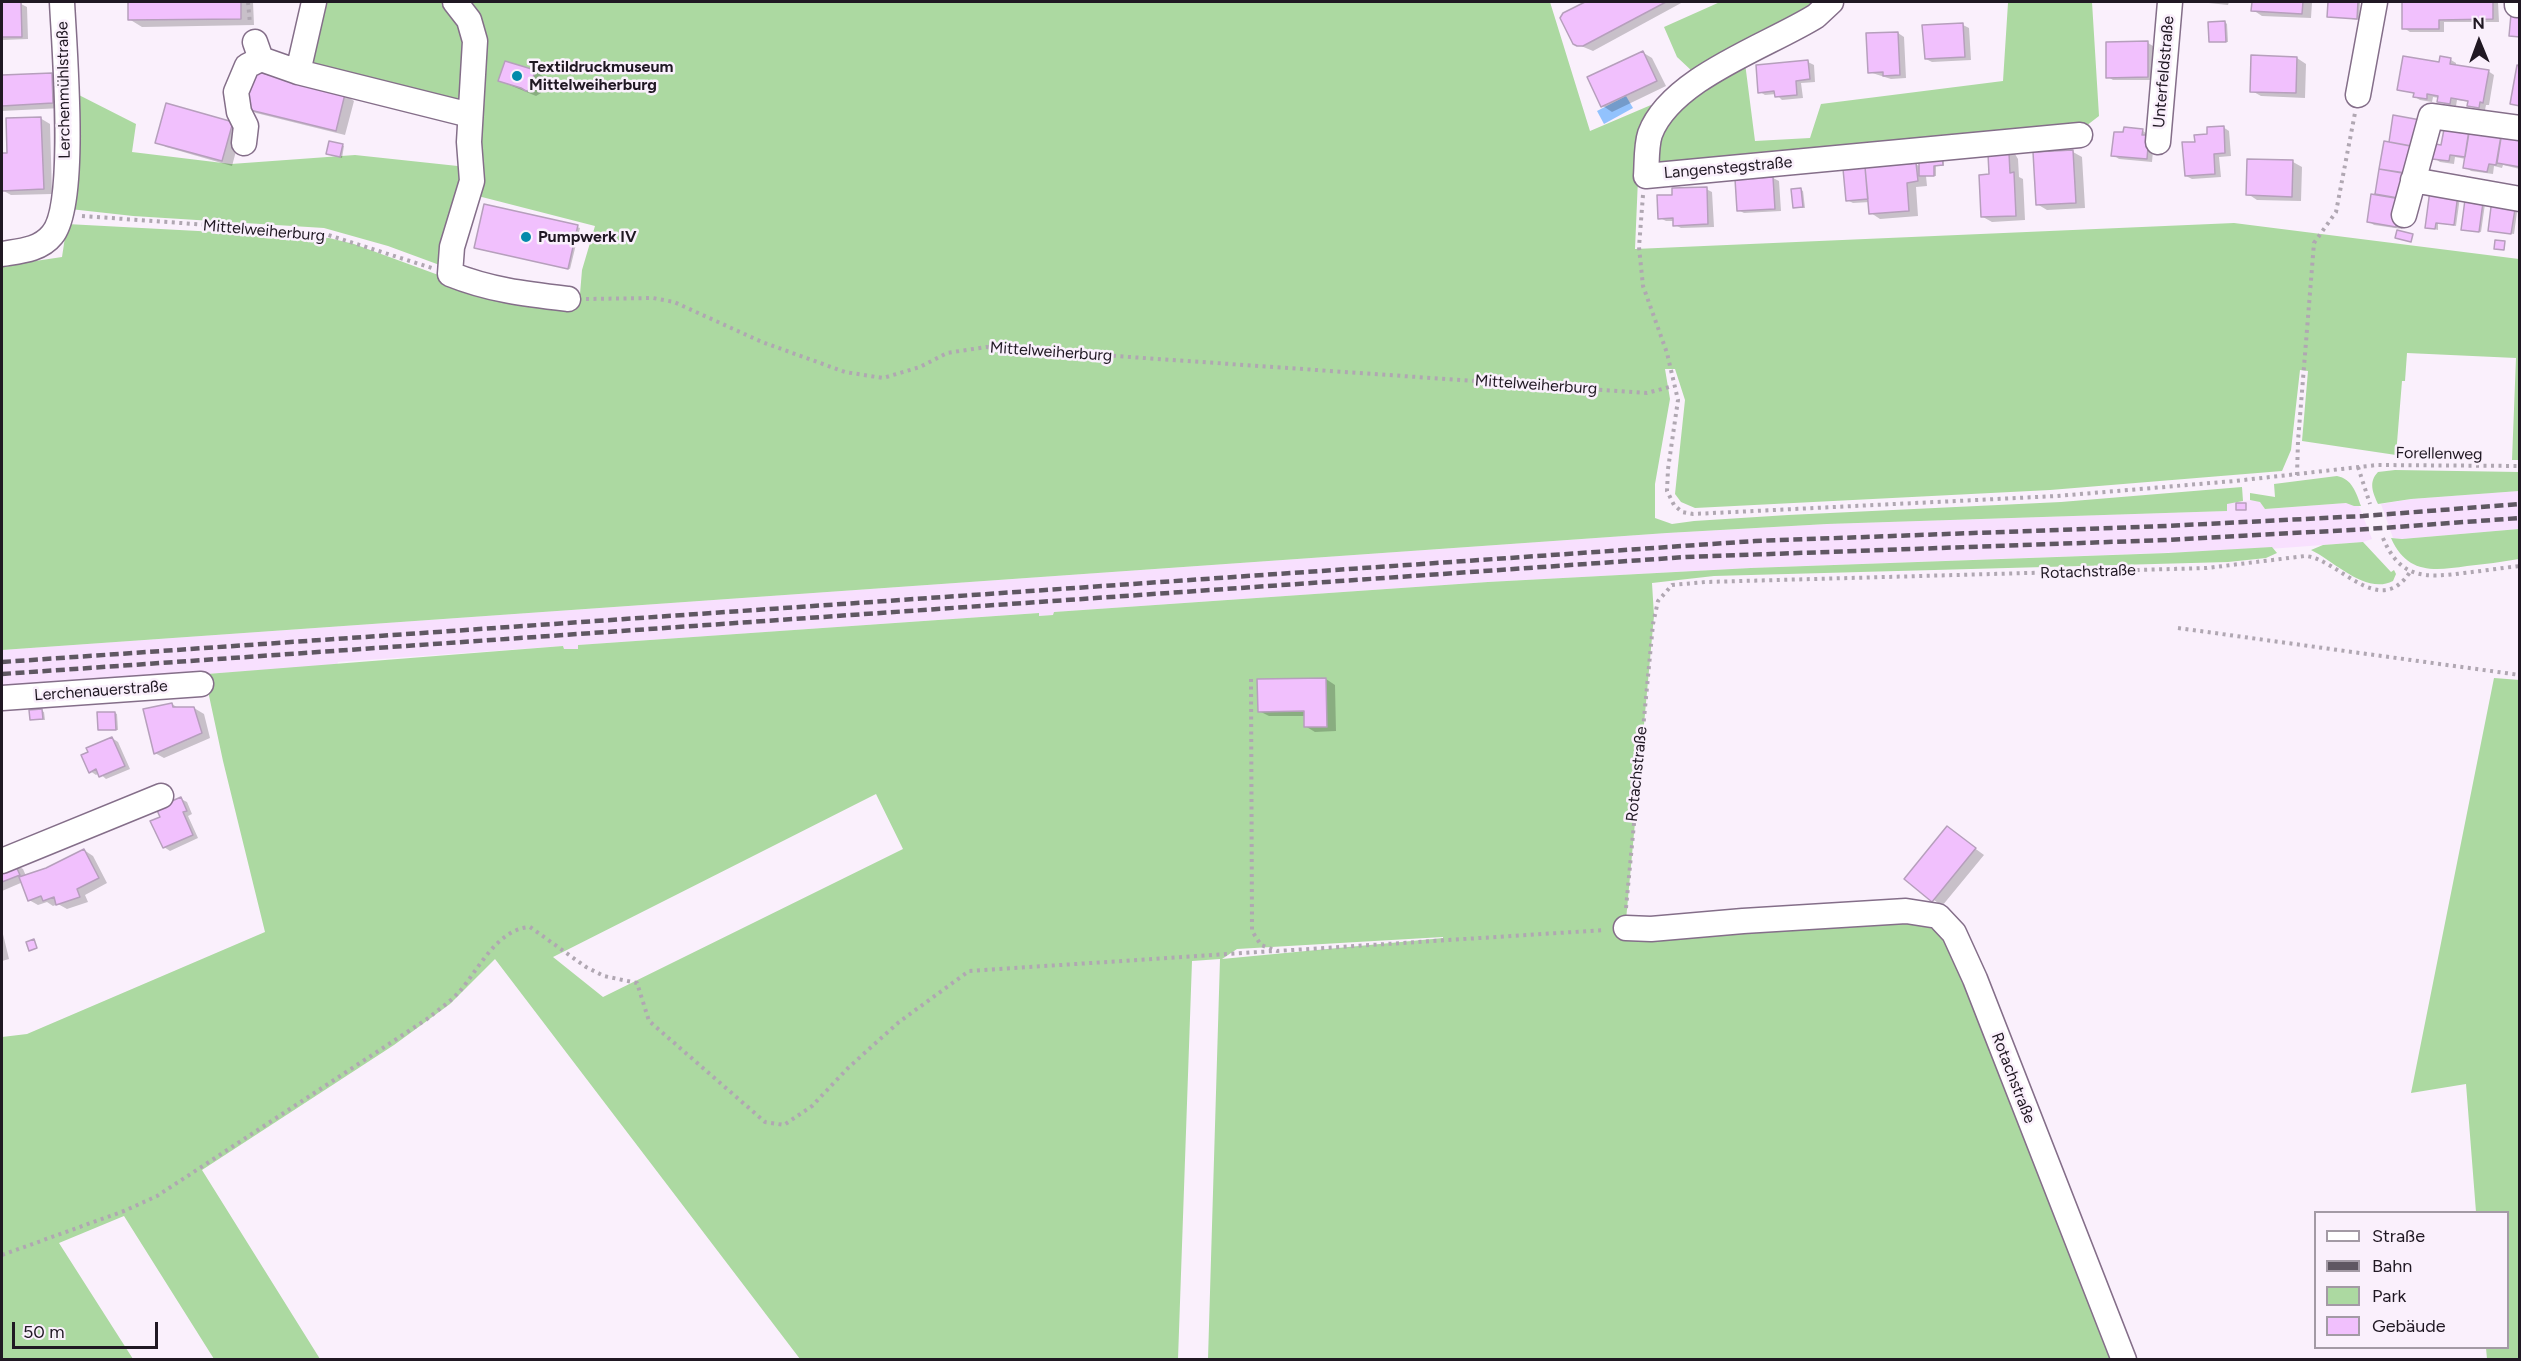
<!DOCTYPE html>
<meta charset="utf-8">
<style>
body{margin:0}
#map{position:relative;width:2521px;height:1361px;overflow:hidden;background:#faf0fc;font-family:Figtree,sans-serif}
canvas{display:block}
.frame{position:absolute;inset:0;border:3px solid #201823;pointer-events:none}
.legend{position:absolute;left:2314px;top:1211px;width:195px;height:138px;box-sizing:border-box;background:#faf0fc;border:2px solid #a39aa5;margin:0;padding:8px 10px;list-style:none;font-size:18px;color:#201823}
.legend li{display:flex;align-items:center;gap:12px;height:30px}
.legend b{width:30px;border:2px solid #a39aa5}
.north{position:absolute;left:2449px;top:12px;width:60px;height:60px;-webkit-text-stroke:4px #faf0fc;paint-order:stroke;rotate:359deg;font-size:16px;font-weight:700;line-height:24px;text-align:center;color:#201823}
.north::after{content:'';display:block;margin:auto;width:21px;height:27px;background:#201823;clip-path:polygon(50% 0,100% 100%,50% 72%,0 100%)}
.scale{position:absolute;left:12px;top:1322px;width:146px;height:27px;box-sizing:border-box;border:3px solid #201823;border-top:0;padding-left:8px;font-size:18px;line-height:21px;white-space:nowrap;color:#201823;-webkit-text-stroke:4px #faf0fc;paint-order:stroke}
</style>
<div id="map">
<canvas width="2521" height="1361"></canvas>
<div class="frame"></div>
<ul class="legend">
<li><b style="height:8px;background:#fff"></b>Straße</li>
<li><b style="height:8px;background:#5f5762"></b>Bahn</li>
<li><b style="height:16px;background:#acd9a1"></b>Park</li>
<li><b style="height:16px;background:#f1c0fd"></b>Gebäude</li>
</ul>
<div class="north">N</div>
<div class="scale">50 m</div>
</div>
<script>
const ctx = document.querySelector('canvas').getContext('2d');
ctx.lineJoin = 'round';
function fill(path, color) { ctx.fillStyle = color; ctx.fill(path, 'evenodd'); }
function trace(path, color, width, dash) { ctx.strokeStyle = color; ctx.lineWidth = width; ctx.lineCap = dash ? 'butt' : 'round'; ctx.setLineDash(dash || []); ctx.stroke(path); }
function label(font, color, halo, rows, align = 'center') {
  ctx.font = font + ' Figtree,sans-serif'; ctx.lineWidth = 5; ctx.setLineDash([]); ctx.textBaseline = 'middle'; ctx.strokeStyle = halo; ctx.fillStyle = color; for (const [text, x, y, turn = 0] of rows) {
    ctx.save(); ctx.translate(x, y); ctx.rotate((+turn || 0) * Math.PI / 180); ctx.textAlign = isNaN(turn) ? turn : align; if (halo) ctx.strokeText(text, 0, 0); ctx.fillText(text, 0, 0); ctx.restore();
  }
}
const built = new Path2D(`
 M2519,491V529L2402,539L2393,538L2381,504L2411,499Z
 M2255,500L2262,503L2265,509L2346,503L2359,506L2372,539L2363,542L2269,549L1751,568L1488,582L1054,612V615L1039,616L1038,613L579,645L578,649H564L563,646L338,662L337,665L2,688V650L1667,533L1827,524L2227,511V504L2230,502Z`);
const green = new Path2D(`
 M320,2H1550L1590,131L1651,105L1639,155L1635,249L2234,223L2519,259V460H2512L2516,358L2407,353L2405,381H2402L2396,455L2302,441L2308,371L2300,370L2291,450L2282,471L2050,490L1695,508L1681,502L1675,494L1685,400L1675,369H1665L1670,399L1655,484V518L1672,524L1694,521L1788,515L2061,502L2242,487L2243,501L2227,504V511L1827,524L1667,533L2,650V266L62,257L67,224L329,238L354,244L452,280L566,309L580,294L582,270L595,226L478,196L477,116L305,69Z
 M1720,2H1825L1693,72L1677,57L1664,27Z
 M2092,2L2099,116L2086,126L1658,166V133L1674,109L1745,63L1755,141L1810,138L1821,104L2003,81L2008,3Z
 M71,91L136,124L132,152L231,164L355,155L467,167L445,267L388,246L324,228L133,216L70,209Z
 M2395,470L2519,472V491L2411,499L2378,504C2373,493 2368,482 2378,472Z
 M2337,476C2352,479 2356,492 2361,506H2354L2346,503L2265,509L2260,502L2250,500V493L2275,497L2274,484Z
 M2519,529V559C2502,562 2485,564 2467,566C2433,571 2407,574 2391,538L2402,539Z
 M2363,542L2391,572L2394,570L2396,574L2393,581C2366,595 2334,561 2311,550L2323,545Z
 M2272,547L2277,553L2266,558L2228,562L1714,576L1652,583L1654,616L1626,920L1954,916L2116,1359H1208L1220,959L1192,961L1178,1359H800L495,959L450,1004L394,1045L202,1170L320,1359H214L124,1216L59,1243L133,1359H2V1037L27,1034L265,932L223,761L208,691L207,674L563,646L564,649H578V645L1039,613V616L1053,615L1054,612L1488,582L1751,568L2168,553ZM876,794L903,849L603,997L553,957ZM1443,937V938L1222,959L1237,949Z
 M2494,678L2520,680L2519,1360L2487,1359L2486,1348H2508V1212H2476L2466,1084L2411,1093Z`);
const water = new Path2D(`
 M1626,96L1633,108L1604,124L1597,111Z`);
const shadow = new Path2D(`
 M2,2H17L27,7L28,39L2,40Z
 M129,2H253L254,25L142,27L129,19Z
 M1589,2H1683L1593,51L1574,43L1564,15Z
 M2199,2H2229L2228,5Z
 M2253,2H2312L2311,18L2262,16L2253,10Z
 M2329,2H2360L2359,20L2328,16Z
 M2404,2H2498L2499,22H2444V32H2410L2404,28Z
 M2225,22L2227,24L2228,42H2210Z
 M1963,25L1969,28L1971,60L1932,62L1926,59Z
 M1898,33L1904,37L1906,78L1891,79L1869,72Z
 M2148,43L2153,46L2154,80H2113L2108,77Z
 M1642,52L1652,58L1666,86L1612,112L1603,106L1589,78Z
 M2297,58L2306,64L2305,98L2261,96L2252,91Z
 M2451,60L2456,63V66L2488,71L2494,75L2489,105H2486L2485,110L2475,108L2469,105V102L2457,100L2456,106L2445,104L2439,101V98L2433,97L2432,102L2420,100L2415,97V94L2399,89Z
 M1808,62L1814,65L1815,82L1801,83L1803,98L1782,100L1776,94L1765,95L1760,92Z
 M506,63L535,71L544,77L541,93L536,96L500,81Z
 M52,75L61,80L62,108L2,111V77Z
 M345,95L354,101L345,135L256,113L247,108Z
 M40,118L50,124L52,194L11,195L2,190V155H9Z
 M2425,122L2402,229L2374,225L2368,221L2376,196L2385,143L2390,144Z
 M233,123L242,129L232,166L166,147L157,142Z
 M2223,127L2229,131L2231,156L2219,157L2221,177L2192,179L2186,176L2196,143Z
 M2142,130L2154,140L2152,162L2119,159L2113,155Z
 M2503,133L2520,136V169L2503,165L2502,168L2494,166L2493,174L2471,171L2465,167L2466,159L2455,157L2454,164L2440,162L2434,158L2443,147Z
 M342,145L344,146L342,158L327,154Z
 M2005,149L2015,154L2018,159L2019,177L2023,179L2025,220L1992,222L1983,217L1991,175Z
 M2073,152L2082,157L2085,208L2047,210L2037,204Z
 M1944,158V166H1936V176H1926L1927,186L1916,187L1918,216L1880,219L1871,213L1870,202L1853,203L1847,200L1916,164L1920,167Z
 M2293,162L2302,167L2301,201L2257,200L2248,194Z
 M1773,178L1779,181L1781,211L1744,213L1738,210Z
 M1706,189L1712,192L1714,227L1681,228L1675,225L1674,221H1666L1660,218L1674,196Z
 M1800,189L1803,191L1805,208H1797L1795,207Z
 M2460,197L2456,226L2438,223V230L2427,227Z
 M2486,197L2481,232L2465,230Z
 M2514,211L2517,212L2514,234L2492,231Z
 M577,227L580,228L570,269L478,249Z
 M1326,679L1335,685L1336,731L1315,732L1305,726V716H1269L1259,711Z
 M172,704L178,708H194L204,714L210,738L164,758L155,753Z
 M42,711L44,712L45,720L31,719Z
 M115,713L117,714L118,730H99Z
 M112,738L118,742L130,769L106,779L99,773L96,775L90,771Z
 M181,799L187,802L192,814L188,816L198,838L170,851L164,847L162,818Z
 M1947,828L1984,855L1942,906L1906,879Z
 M84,850L93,856L107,883L85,895L88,902L67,909L58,904L53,906L47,902L38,905L29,900L23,882L2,891V869L14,864L23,869L26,876L47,870Z
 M2,930L9,959L2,961Z`);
const building = new Path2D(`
 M2,2H21L22,37H2Z
 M128,2H241V19L128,20Z
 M1585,2H1666L1583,46H1577L1573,44L1560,18L1563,13Z
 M2252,2H2303L2302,14L2251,11Z
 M2328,2H2358L2357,19L2327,17Z
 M2402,2H2493V19L2439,20V29H2402Z
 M2511,14L2520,15V37L2509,36Z
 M2225,21L2226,42H2209L2208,22Z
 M1963,23L1965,57L1925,59L1922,25Z
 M1898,32L1900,75L1883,76V72L1868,73L1866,33Z
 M2148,41V77L2106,78V42Z
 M1643,51L1657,81L1601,107L1587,77Z
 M2251,55L2297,57L2296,93L2250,92Z
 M2403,56L2439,62L2440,56L2451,58L2450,64L2489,70L2483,103L2480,102L2479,108L2467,106L2468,101L2451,98L2450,104L2437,102L2438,96L2427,94V99L2413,97L2414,93L2397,90Z
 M1808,60L1810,79L1796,81L1797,95L1775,97L1774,91L1758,93L1756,65Z
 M505,61L535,70L530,90L526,91L521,88L498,81Z
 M2517,65L2520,66V106L2510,104Z
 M254,71L345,94L336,131L246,109L247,80Z
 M52,73L53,103L2,106V75Z
 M166,103L233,122L222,161L155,143Z
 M2393,115L2426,121L2421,148L2389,142Z
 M41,117L44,189L2,191V153H7L6,118Z
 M2445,124L2470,127L2465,157L2450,155L2449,161L2432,159L2435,144L2441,145Z
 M2224,126L2225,153L2214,154L2215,174L2185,176L2182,142H2195L2194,135L2207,134V127Z
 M2124,127L2143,129L2142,135H2149L2147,159L2111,156L2114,132H2123Z
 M2469,130L2501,136L2496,165L2489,164L2487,172L2463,168Z
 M2502,132L2520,134V167L2497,163Z
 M329,141L343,144L340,157L326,154Z
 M2384,141L2417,147L2412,174L2379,169Z
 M2073,150L2076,203L2036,205L2033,152Z
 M2009,153L2010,173L2014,172L2016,216L1981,217L1979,175L1989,174L1988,154Z
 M1919,155H1942L1943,165L1934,166V176H1919Z
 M2247,159L2293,160L2292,197L2246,195Z
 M1916,163L1918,181L1907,183L1909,211L1869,214L1865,167Z
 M1865,167L1868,199L1846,201L1843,169Z
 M2379,169L2408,174L2404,199L2375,194Z
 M1773,177L1775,209L1737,211L1735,179Z
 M1707,187L1708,224L1673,226V218L1658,219L1657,195H1672V188Z
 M1801,188L1803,207L1793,208L1791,189Z
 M2430,190L2458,194L2454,225L2436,223L2435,229L2425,228Z
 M2466,192L2484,195L2479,232L2461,230Z
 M2371,194L2401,199L2396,227L2367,222Z
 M2492,199L2515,209L2511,234L2488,231Z
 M484,204L578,225L568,269L474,248Z
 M2397,230L2413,234L2411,242L2395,238Z
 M2495,240L2505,241L2504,250L2494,249Z
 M2236,503H2246V510H2236Z
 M1326,678L1327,727H1304V711L1258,712L1257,679Z
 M172,703L173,707H194L202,733L154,754L143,709Z
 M42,709L43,719L30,720L29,710Z
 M97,712H115L116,730H98Z
 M112,737L125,766L99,777L96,769L89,773L81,755L88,752L86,748Z
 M181,797L187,811L183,812L193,835L163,848L150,821L160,817L156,808Z
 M1947,826L1976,848L1932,902L1904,879Z
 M84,849L99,878L77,889L80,897L56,905L54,897L43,901L41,896L28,901L19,877L46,868Z
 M14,862L20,875L2,882V867Z
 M34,939L37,948L29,951L26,942Z`);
const path = new Path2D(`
 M248,2L250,24
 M1643,195L1639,247L1643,286L1667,353L1678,400L1668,469L1667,491L1674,505L1682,512L1693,514L2057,496L2235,481L2377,465L2520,466
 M82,216L322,233L432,268
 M586,299L653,298L674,302L762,342L845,372L883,378L920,367L947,353L986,347L1647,393L1673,386
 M2358,467L2370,504
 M2297,475L2298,441L2314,243L2336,212L2355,113
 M2383,538C2400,579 2425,578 2464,573C2482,571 2501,568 2520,566
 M2178,628L2520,675
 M1251,679L1252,931L1261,945L1277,951L1605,930
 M1626,908L1653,624L1658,601L1672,585L1706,582L2207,568L2305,556C2338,558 2379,620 2410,572
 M2,1255L124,1211L157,1196L427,1019C438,1010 450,1002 459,992C479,969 497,929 530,927L586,967L604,976L637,983L649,1021L765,1122L784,1125L812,1106L848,1068L899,1022L969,971L1274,951`);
const minor = new Path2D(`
 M455,2L469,20L475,41L469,142L472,181L452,247L450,274C490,290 525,294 568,299
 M1831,2L1816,16C1768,46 1671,78 1650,134C1646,146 1647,163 1646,176L2080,135
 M2517,5V2
 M255,42L261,59L298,72L470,115
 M298,72L314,2
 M2358,95L2375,2
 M2158,142L2170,2
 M244,143L246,126L239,112L236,92L247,66L261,59
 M2413,180L2520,199
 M2404,215L2431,116L2520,128
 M2,254C20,251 40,250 52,235C78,206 64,45 62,2
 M2,698L201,684
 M2,861L161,796
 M1626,928L1651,929L1743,921L1906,911L1938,916L1954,933L1975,979L2124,1360`);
const rail = new Path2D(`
 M2,662L1755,541L2166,526L2363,516L2520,504
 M2,674L1686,557L2165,540L2368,529L2520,518`);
const markers = [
 [517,76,6,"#038bab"],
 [526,237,6,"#038bab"]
];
const poiNames = [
 ["Textildruckmuseum",529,67],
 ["Mittelweiherburg",529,85],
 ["Pumpwerk IV",538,237]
];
const streetNames = [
 ["Unterfeldstraße",2164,72,-85],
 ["Lerchenmühlstraße",64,90,-91],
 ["Langenstegstraße",1728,168,-5],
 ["Mittelweiherburg",264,231,5],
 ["Mittelweiherburg",1051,352,4],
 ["Mittelweiherburg",1536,385,4],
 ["Forellenweg",2439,454,1],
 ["Rotachstraße",2088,572,-2],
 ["Lerchenauerstraße",101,691,-4],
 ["Rotachstraße",1637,774,-84],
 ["Rotachstraße",2013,1078,69]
];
fill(built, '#f8e0fe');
fill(green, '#acd9a1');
fill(water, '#92c2fd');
fill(shadow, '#0003');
fill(building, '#f1c0fd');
trace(building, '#b69fbc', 1.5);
trace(minor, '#846e89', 27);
trace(path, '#b0a7b2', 4, [3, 4.5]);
trace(minor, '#fff', 24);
trace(rail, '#5f5762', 4.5, [9, 4.5]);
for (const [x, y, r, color] of markers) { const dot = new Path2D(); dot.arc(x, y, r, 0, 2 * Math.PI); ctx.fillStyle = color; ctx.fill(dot); trace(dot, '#faf0fc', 2); }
label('bold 16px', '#201823', '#faf0fc', poiNames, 'left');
label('16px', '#201823', '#faf0fc', streetNames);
</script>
